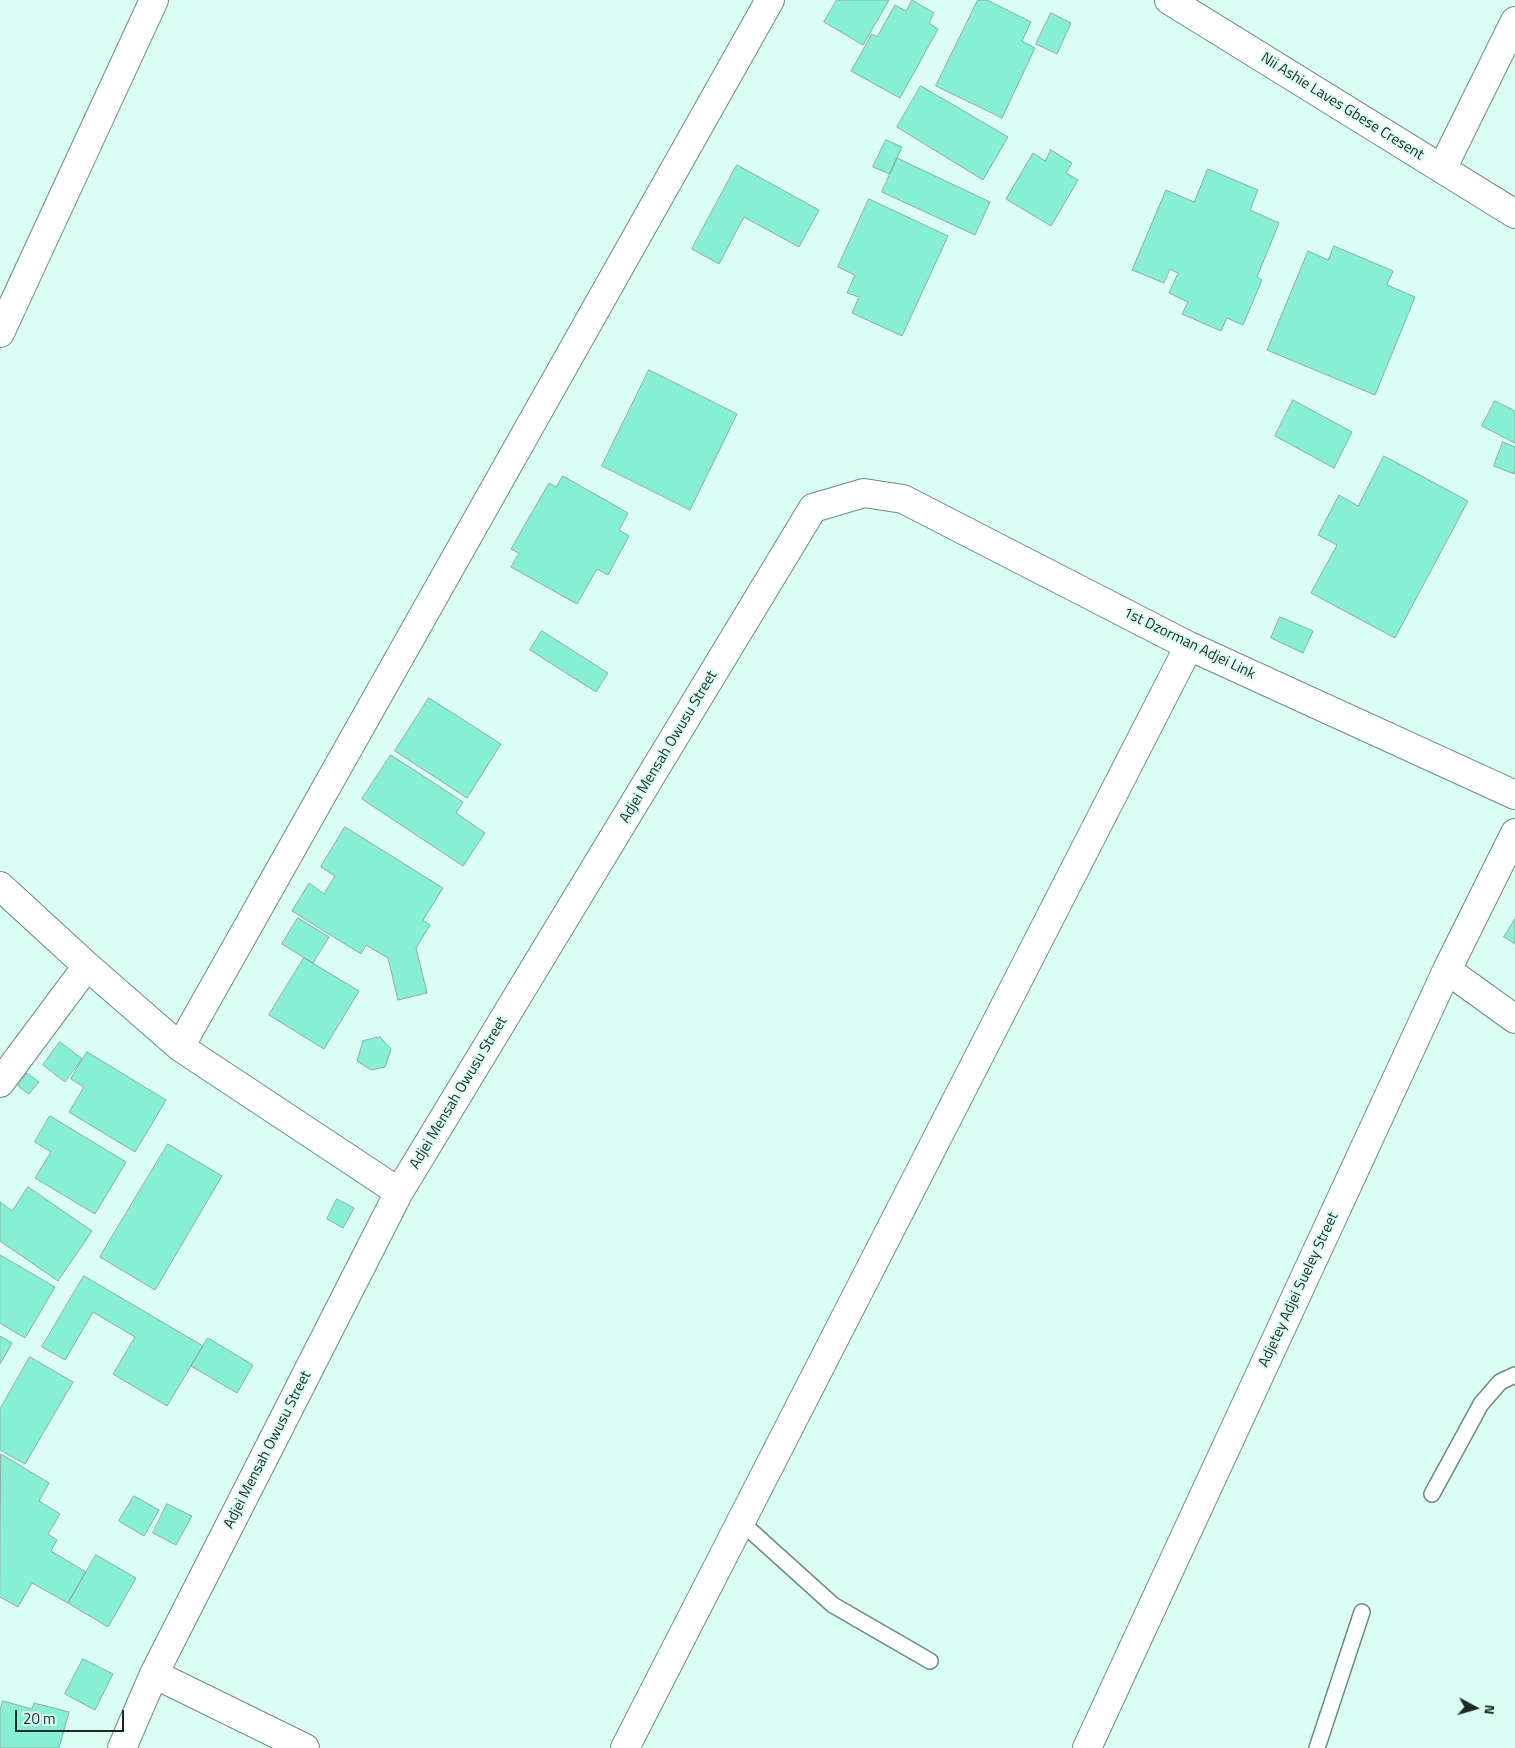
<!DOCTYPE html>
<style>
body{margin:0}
#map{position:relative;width:1515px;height:1748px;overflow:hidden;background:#dafef3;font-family:"Titillium Web",sans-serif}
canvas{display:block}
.north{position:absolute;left:1450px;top:1683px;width:50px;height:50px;-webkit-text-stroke:4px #dafef3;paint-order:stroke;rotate:96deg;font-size:14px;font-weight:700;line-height:20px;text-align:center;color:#1c2a26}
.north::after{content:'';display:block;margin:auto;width:18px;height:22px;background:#1c2a26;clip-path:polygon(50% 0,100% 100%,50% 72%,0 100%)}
.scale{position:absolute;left:15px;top:1710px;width:109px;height:22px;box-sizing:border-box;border:2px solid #1c2a26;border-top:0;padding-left:6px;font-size:15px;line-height:18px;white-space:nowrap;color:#1c2a26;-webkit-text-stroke:4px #dafef3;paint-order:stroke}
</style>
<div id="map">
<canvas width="1515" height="1748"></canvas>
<div class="north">N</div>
<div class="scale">20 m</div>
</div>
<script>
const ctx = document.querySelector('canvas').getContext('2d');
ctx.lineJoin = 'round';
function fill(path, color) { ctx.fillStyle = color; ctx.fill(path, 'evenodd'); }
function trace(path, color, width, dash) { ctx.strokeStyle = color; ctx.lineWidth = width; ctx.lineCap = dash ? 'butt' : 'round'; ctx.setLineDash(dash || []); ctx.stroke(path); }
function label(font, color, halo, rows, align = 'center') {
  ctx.font = font + ' "Titillium Web",sans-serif'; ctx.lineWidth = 4; ctx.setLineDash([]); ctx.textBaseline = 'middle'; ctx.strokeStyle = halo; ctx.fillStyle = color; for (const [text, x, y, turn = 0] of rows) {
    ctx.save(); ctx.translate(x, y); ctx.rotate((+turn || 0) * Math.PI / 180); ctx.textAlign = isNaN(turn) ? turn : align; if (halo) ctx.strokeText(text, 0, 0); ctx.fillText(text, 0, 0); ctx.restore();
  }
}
const building = new Path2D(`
 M837,0H889L863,45L824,22Z
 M912,0L934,13L929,23L938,29L900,98L851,71L872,34L877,37L895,5L906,11Z
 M978,0H987L1031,22L1022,41L1035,48L1002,118L936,86Z
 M1051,13L1071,23L1057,54L1036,44Z
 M921,86L1008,137L983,180L897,127Z
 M886,140L902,147L890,174L873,167Z
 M1051,150L1072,163L1066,173L1078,180L1051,226L1006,199L1033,153L1045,161Z
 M897,158L990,202L975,235L882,192Z
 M737,165L819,210L799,247L744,217L719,264L692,249Z
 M1208,169L1258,190L1250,210L1279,223L1257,277L1262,280L1243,325L1227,318L1221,331L1182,314L1188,302L1169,293L1178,273L1170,269L1164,283L1132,270L1166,190L1194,202Z
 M869,199L948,236L902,336L852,313L859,297L847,293L855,275L838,267Z
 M1334,246L1393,271L1387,285L1415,297L1375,395L1267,350L1308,251L1328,260Z
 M649,370L737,414L690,510L602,466Z
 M1293,400L1352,432L1334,468L1275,436Z
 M1495,401L1515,411V443L1482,426Z
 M1503,442L1515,447V470L1514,474L1494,466Z
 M1384,456L1468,501L1395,638L1311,593L1337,545L1318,535L1339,495L1358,506Z
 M563,476L628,513L619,530L629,536L608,575L597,569L577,604L511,567L519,553L511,549L549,483L556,487Z
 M1280,617L1313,631L1303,653L1271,638Z
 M542,631L608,673L596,692L530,650Z
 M429,698L501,744L467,798L395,751Z
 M391,755L463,802L456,813L485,833L463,866L362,799Z
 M345,827L443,888L423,920L430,925L416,948L427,993L398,1000L388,958L366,945L361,954L292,911L309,883L324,894L335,876L321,867Z
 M298,918L329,937L313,963L282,944Z
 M1515,919V944L1504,937Z
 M304,958L359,991L324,1049L269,1015Z
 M380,1037L391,1049L385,1067L371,1070L357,1061L363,1041Z
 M60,1042L82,1059L65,1082L43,1065Z
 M87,1052L166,1100L135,1152L69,1112L84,1087L71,1079Z
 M27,1073L39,1082L29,1094L18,1086Z
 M50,1116L126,1162L95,1214L35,1178L51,1152L35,1142Z
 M168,1144L222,1176L155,1290L100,1257Z
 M28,1187L92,1231L58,1281L0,1241V1202L12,1211Z
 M337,1199L354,1208L343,1228L327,1219Z
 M0,1255L55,1287L25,1338L0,1323Z
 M84,1276L203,1346L167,1406L113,1374L135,1337L93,1312L65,1360L42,1347Z
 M0,1336L12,1343L0,1364Z
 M208,1338L253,1365L237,1393L191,1366Z
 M30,1357L73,1382L25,1464L0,1450V1409Z
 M1,1454L49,1483L39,1501L60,1514L48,1534L57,1540L51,1551L86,1572L68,1603L32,1583L18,1607L0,1597Z
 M134,1496L159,1510L144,1536L119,1521Z
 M167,1504L192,1516L176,1545L153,1533Z
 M96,1555L136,1578L108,1627L68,1603Z
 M83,1659L113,1674L95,1710L65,1694Z
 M3,1701L32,1709L34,1703L69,1712L59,1748H0V1711Z`);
const service = new Path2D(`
 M1432,1494L1481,1404L1500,1382L1515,1375
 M741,1522L833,1605L930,1661
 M1317,1748L1362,1612`);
const minor = new Path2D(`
 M1442,169L1515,21
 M0,333L154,0
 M0,886L87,966L180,1047L399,1192
 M1447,970L1515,1019
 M180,1047L770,0
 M0,1083L87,966
 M154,1674L305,1748
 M122,1748L154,1674L399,1192L813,508L864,493L903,499L1189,646L1515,795
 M625,1748L1189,646
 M1087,1748L1447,970L1515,833`);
const tertiary = new Path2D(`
 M1169,0L1515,214`);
const streetNames = [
 ["Nii Ashie Laves Gbese Cresent",1342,107,32],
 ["1st Dzorman Adjei Link",1189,644,26],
 ["Adjei Mensah Owusu Street",669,747,-59],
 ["Adjei Mensah Owusu Street",459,1093,-59],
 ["Adjetey Adjei Sueley Street",1299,1290,-65],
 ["Adjei Mensah Owusu Street",268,1450,-63]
];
fill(building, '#86efd4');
trace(building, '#8bada3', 1);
trace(service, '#6b8c82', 18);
trace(minor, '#6b8c82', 30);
trace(tertiary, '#6b8c82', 30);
trace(service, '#fff', 15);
trace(minor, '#fff', 28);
trace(tertiary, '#fff', 28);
label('15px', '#1c2a26', '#dafef3', streetNames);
</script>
